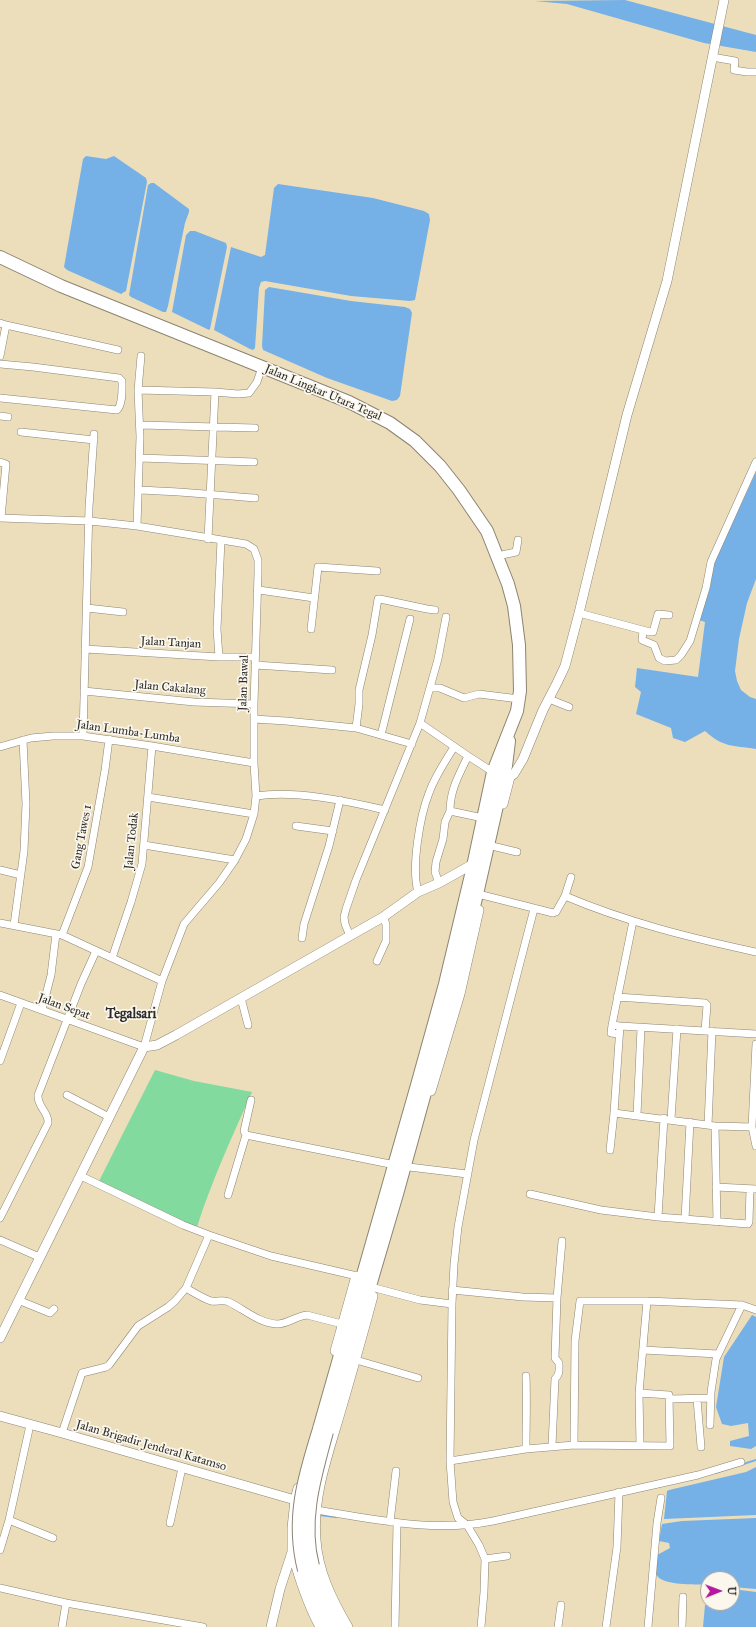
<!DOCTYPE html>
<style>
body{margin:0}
#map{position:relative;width:756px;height:1627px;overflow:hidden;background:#ecdebb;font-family:"IM FELL Great Primer",serif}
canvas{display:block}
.north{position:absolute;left:700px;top:1571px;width:40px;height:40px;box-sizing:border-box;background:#fbf7ec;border:1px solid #a8a59f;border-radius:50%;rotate:89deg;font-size:11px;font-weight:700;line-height:16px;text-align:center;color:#2b2b2b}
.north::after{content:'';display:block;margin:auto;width:14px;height:18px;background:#b5179e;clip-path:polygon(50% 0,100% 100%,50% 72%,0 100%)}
</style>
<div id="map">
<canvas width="756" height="1627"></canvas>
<div class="north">U</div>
</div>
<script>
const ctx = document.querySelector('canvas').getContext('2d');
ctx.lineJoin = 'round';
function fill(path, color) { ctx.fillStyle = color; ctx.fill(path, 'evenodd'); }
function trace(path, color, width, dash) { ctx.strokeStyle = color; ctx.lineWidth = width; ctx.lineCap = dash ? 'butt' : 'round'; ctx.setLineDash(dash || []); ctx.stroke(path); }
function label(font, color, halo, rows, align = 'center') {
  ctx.font = font + ' "IM FELL Great Primer",serif'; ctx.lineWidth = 3.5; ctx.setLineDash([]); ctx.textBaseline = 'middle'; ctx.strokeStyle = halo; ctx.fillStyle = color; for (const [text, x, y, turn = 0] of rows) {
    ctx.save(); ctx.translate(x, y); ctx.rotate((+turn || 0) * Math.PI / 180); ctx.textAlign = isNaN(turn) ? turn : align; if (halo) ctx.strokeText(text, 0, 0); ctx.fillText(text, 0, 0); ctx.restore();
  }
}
const green = new Path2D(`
 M155,1070L194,1081L252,1092C232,1137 212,1180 197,1227L96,1187Z`);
const water = new Path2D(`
 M625,0L756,35V52L704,43L567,4L535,1Z
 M86,156L106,159L114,156L146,178L147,182L126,291L121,294L67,270L64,267L83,159Z
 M151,183H154L189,209V212L185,223L168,306L166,312H163L131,297L129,295L148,185Z
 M278,184L373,198L424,211L429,214L430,220L415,300L410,301L351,296L265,281L261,282L259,288L255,348L253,350L250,349L214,330L231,247L261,257L265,255L274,188Z
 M190,231H195L226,243L227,247L210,329L209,330L172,312L186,235Z
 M269,287L351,301L405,307L410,309L412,313L400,396L397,400L392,401L327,378L263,350L262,346L265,290Z
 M756,472V579L747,603L739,639L735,671L737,681L741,690L750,697L756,699V749C732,745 724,748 705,731L685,742L673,738L671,728L636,714L641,692L635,687L637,668L698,677L705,622L699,620L710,588L713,565Z
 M752,1315L756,1317V1446L751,1449L730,1446V1441L749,1436L748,1423L731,1426L722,1424L716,1407L724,1357Z
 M756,1467V1515L664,1519L667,1491L669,1490L746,1472Z
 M756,1518V1589L732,1587V1579H708V1585C696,1584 661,1586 656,1574C654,1569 657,1560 657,1555L670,1548L669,1543L659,1541L662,1524L682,1521Z
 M732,1589L756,1592V1627H703L705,1605L732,1603Z`);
const stream = new Path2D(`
 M715,1473L756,1460
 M319,1515L336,1517`);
const minor = new Path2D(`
 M712,57L735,61L734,70L747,72H756
 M0,323L6,325L0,356
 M6,325L118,350
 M0,364L33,367L119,378L122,381C122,389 123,404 117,410L0,398
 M138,390L215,392L208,539
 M215,392L238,394L249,393L257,382L262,367
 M0,416L8,417
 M140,425L255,428
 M21,432L94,440
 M140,458L254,462
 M0,462L6,464L1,518
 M138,490C177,491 216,495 255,498
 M0,518L90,521L137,526L246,544L254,549L258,560V573L254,704V763L256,796L254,814L246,839L235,860L219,883L184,924L162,981L144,1047L0,995
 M137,526L140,437L138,390L141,356
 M497,556L516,552L518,540
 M259,590L314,598
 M87,608L123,612
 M579,613L650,632H653L658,614L669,615
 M311,629L318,567L377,571
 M643,631L642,640L654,645L659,658L665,661L676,660L681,655L690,641L706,588L711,562L756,462
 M85,649L219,657H255
 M219,657L217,629L221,540
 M255,665L332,670
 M430,688H440L464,698L479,694L519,699
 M84,691L194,702L254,704
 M549,699L569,707
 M254,719L286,721L356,728L412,744
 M420,723L468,756L493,772
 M356,728L359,704V690L372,635L378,599H380L427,609L435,610
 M381,735L410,619
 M83,736L89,507L94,434
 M0,747L31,738L53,736H83L152,746L254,763
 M256,796C295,790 347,801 385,810
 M148,797L254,814
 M450,811C450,790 459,775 468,756
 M296,826L333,831
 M144,845L235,860
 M492,846L517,852
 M0,870L21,875
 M439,883L435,872L436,862L443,839L445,822L450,811L483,818
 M418,892C411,867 420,816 429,793C435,776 445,762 454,747
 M482,895L553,913L556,912L565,896C626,922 691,938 756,952
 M565,896L571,877
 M0,923L62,935L162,981
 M14,925L24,851L26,804L23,740
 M62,935L88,867L105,770L109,739
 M350,936L345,924L344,917L346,909L356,880L420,723L438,659L446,617
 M302,938L304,924L329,846L340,800
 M112,958L131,902L142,864L152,746
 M377,961L386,941V924L383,917
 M617,997L705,1003L707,1005L705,1031
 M241,998L248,1025
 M42,1010L51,975L56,934
 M612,1025L611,1033L619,1034
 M620,1026L612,1025L633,921
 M756,1044L752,1127L756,1146
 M0,1061L21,1003
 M67,1095L109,1117
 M614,1113L715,1126L752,1127
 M637,1115L641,1028
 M671,1119L677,1029
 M708,1125L712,1031
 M715,1126L717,1222
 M246,1135L244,1131L251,1100
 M610,1150L614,1113L620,1026L756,1034
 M409,1167L467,1174
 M81,1176L183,1225L209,1235L271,1256L357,1276
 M716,1187L756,1189
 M530,1194L601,1210L658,1217L748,1224L749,1222L750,1189
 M228,1195L246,1135L390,1164
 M658,1217L664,1118
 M0,1218L48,1123C49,1112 37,1107 38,1095L81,984L96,951
 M685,1219L690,1122
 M0,1240L39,1257
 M186,1288C193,1292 202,1298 211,1301C217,1302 223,1299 229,1302C245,1310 259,1323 277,1324C288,1324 296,1316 307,1315L342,1324
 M375,1288L420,1300L452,1304
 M452,1290L523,1297L557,1298
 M18,1300L50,1313L54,1309
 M643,1350L718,1354
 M356,1360L418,1378
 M639,1393L669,1395L670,1446L574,1445L575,1341L580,1301H647L742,1305L756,1310
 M670,1399L711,1398
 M697,1399L701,1447
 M710,1425L711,1392L716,1359L742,1305
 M62,1433L82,1373L106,1367L109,1365L138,1326L168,1307L175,1301L186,1288L209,1235
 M640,1445L639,1393L647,1301
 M552,1446L555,1379C560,1374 559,1370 559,1363L555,1358L557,1298L562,1241
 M526,1449C526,1425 527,1401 526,1376
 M450,1461L526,1449L574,1445
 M316,1510C375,1519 433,1533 493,1521L698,1475L741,1462
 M9,1520L53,1538
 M390,1522L396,1471
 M170,1523L182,1468
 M0,1550L9,1520L30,1425
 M485,1559L507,1556
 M0,1588L66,1603L203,1627
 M62,1627L66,1603
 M395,1627L397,1523
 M481,1627L484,1592L485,1559L479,1545L467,1525L458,1518L453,1502L450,1461L452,1304L454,1264L458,1227L474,1140L534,909
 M558,1627L561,1605
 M606,1627L617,1547L619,1492
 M648,1627L657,1523L661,1498
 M682,1627L683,1597`);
const tertiary = new Path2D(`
 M505,776L510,777L514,774L523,759L543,710L557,683L565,666L579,613L627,415L667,281L724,0
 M503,804L510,777
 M431,1091L460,994L479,910
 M0,1338L144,1047L157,1045L176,1035L383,917L418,892L439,883L473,864
 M335,1351L356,1276
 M0,1416L62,1433L295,1500
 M292,1552C299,1578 307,1603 320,1627
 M271,1627L280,1589L292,1552V1528L295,1500L298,1488
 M348,1627C332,1600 318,1571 316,1540C312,1496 329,1452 341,1410C352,1372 363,1334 373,1296`);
const trunk = new Path2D(`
 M0,257L61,286L349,402L390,423L415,441L440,466L459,490L487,531L508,584L514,606L519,645L520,691L517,711L493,772L472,871L445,984L417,1085L319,1429
 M327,1432L397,1194L454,988L477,894L506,766L509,741
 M313,1566L321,1591L339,1627
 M304,1570L312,1595L328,1627`);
const trunkBridge = new Path2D(`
 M313,1566C301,1521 315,1476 327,1432
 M304,1570C291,1519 304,1477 319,1429`);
const streetNames = [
 ["Jalan Lingkar Utara Tegal",323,393,23],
 ["Jalan Tanjan",171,643,3],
 ["Jalan Bawal",244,683,-88],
 ["Jalan Cakalang",170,688,5],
 ["Jalan Lumba-Lumba",128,732,8],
 ["Gang Tawes 1",82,837,-79],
 ["Jalan Todak",132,841,-84],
 ["Jalan Sepat",64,1007,20],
 ["Jalan Brigadir Jenderal Katamso",151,1446,16]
];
const quarterNames = [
 ["Tegalsari",131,1015]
];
fill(green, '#83da9e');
fill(water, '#75b1e7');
trace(stream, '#75b1e7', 2);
trace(minor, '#8c8473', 8);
trace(tertiary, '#8c8473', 10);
trace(trunk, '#8c8473', 14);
trace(minor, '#fff', 7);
trace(tertiary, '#fff', 9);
trace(trunk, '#fff', 12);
trace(trunkBridge, '#8c8473', 14, []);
trace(trunkBridge, '#fff', 12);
label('12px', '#2b2b2b', '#fbf7ec', streetNames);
label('bold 14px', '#2b2b2b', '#fbf7ec', quarterNames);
</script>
